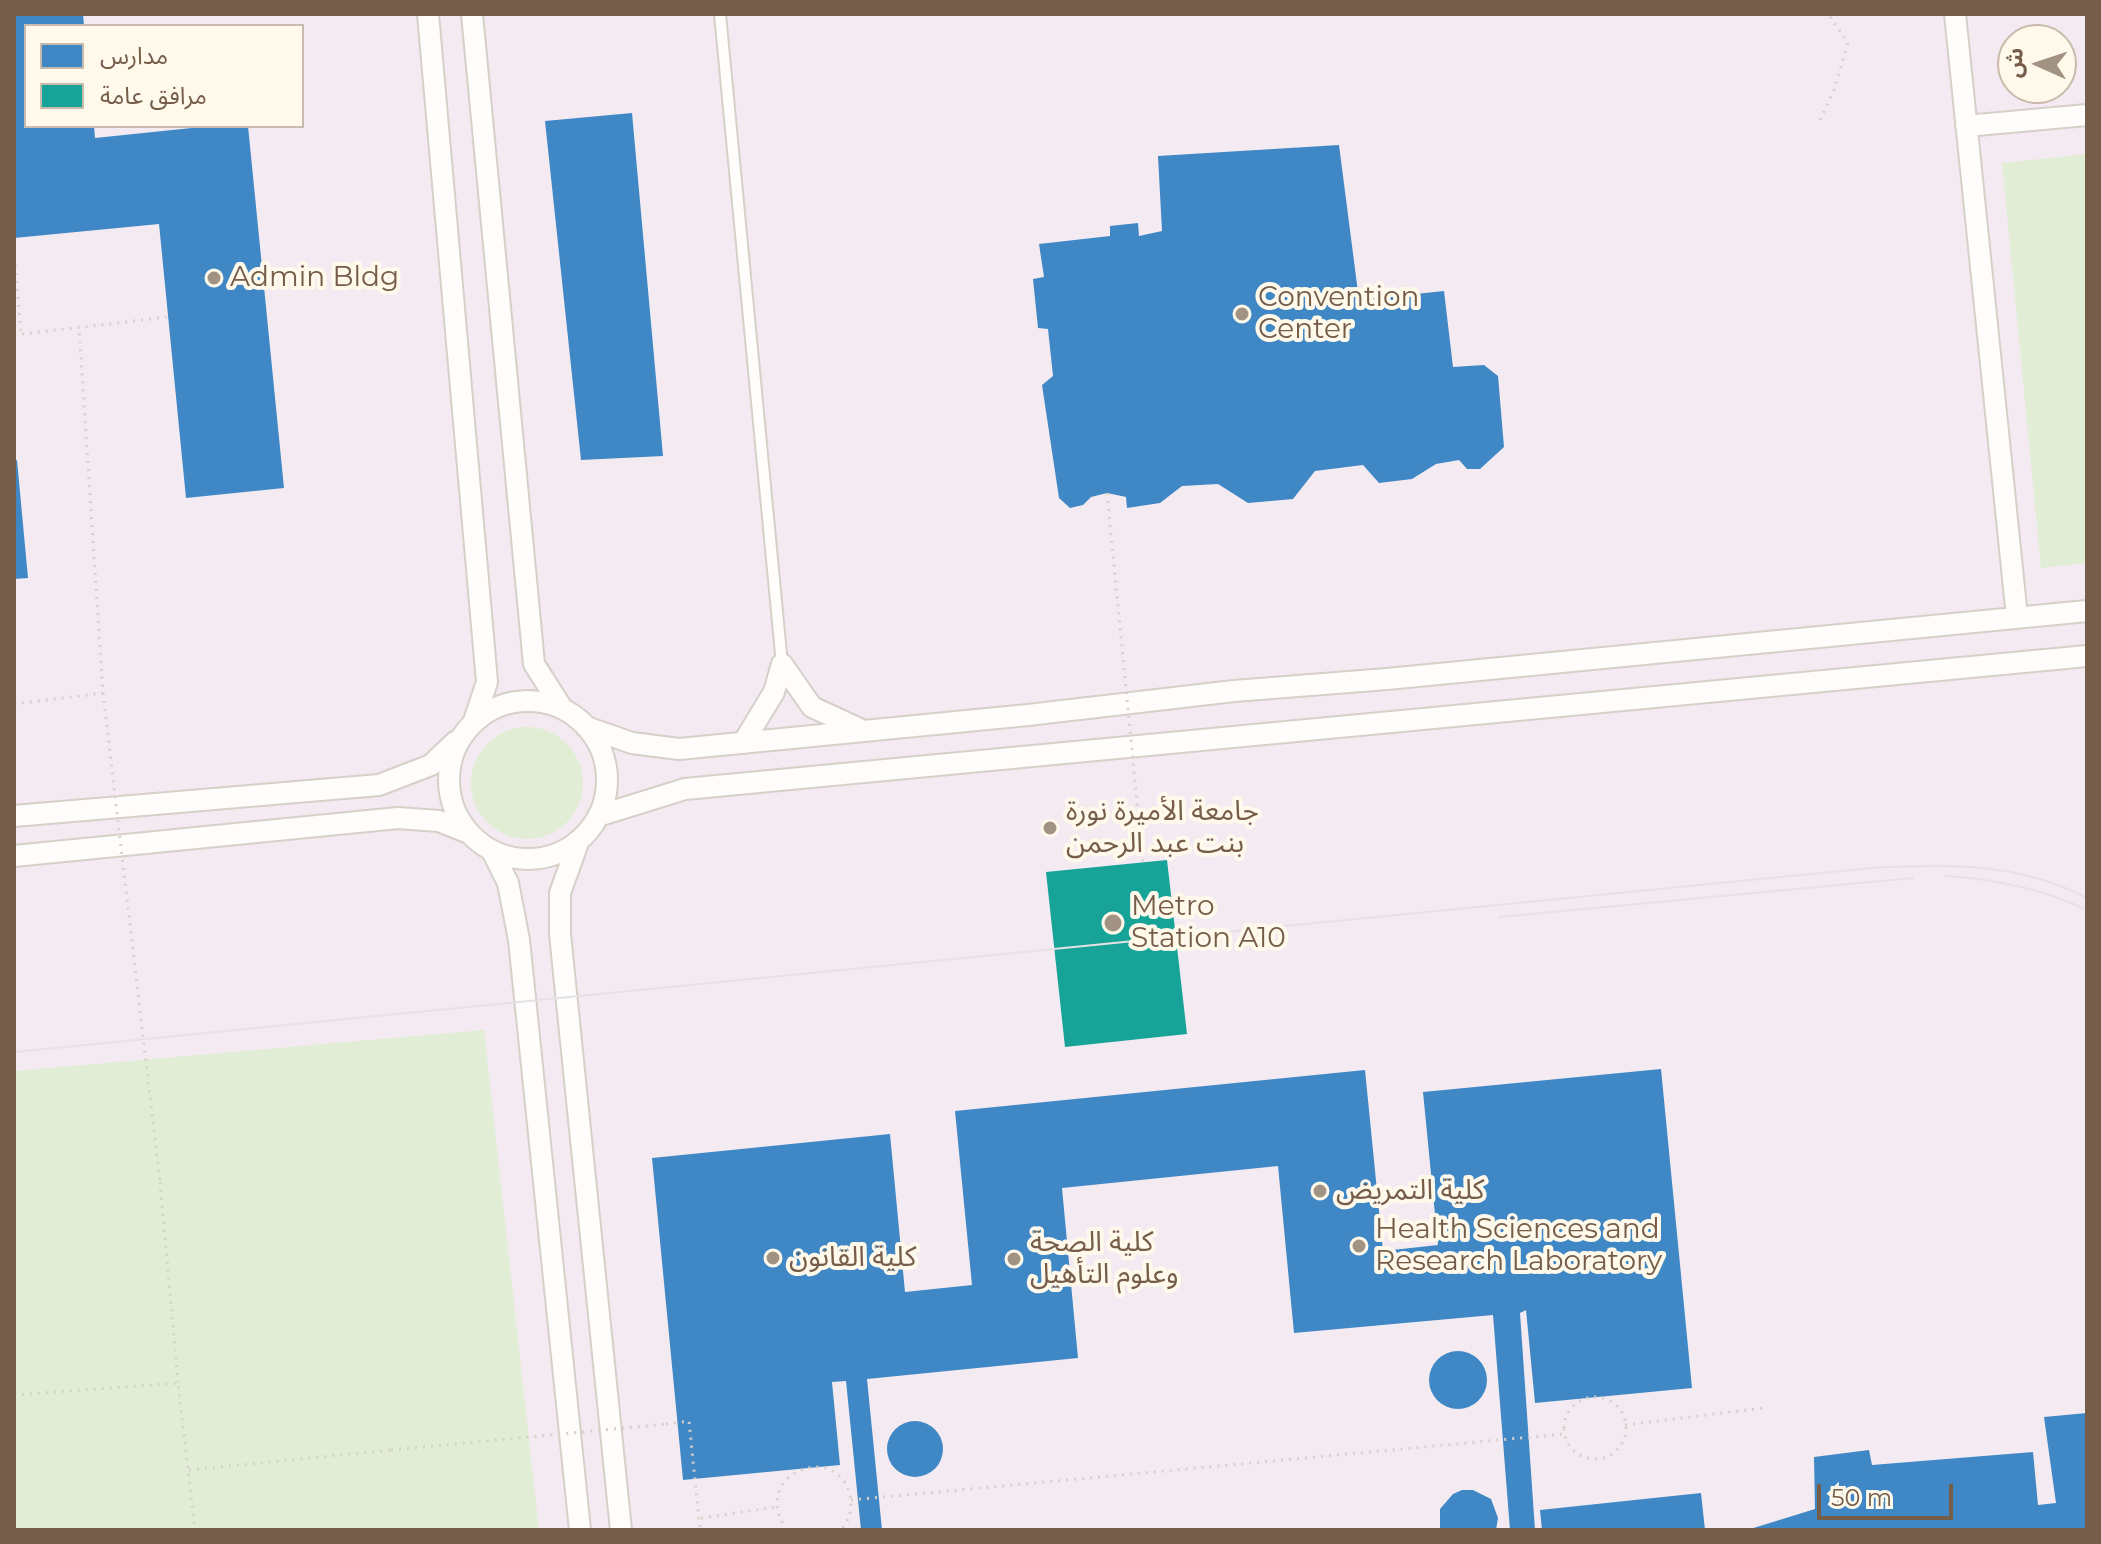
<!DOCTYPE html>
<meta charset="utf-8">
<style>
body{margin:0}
#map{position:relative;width:2101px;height:1544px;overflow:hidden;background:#f7f3ea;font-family:Montserrat,"Noto Sans Arabic",sans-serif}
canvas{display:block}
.frame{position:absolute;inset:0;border:16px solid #755d4a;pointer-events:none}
.legend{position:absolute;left:24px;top:24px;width:280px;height:104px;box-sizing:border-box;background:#fff9eb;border:2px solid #c8bbab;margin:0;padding:10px 14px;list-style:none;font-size:24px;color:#755d4a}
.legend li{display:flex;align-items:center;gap:16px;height:40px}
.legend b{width:40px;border:2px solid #c8bbab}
.north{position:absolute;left:1997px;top:24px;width:80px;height:80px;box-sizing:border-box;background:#fff9eb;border:2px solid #c8bbab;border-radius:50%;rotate:273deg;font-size:22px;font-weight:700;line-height:32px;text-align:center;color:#755d4a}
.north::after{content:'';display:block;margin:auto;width:28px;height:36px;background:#a29282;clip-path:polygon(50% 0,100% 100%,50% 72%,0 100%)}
.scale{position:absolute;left:1817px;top:1484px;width:136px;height:36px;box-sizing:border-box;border:4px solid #755d4a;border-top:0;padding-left:10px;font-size:24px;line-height:28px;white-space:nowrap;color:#755d4a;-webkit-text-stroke:6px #fff9eb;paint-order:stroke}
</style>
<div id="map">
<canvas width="2101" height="1544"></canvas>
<div class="frame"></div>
<ul class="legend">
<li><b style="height:22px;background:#3f88c5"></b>مدارس</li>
<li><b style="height:22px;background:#17a398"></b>مرافق عامة</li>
</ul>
<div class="north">ش</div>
<div class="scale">50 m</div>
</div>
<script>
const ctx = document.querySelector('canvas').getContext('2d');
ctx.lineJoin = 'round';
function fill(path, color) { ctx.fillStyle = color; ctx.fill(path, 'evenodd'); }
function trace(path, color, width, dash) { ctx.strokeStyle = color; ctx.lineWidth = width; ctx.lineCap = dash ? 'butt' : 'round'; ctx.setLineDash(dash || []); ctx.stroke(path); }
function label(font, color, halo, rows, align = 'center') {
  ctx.font = font + ' Montserrat,"Noto Sans Arabic",sans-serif'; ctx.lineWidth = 8; ctx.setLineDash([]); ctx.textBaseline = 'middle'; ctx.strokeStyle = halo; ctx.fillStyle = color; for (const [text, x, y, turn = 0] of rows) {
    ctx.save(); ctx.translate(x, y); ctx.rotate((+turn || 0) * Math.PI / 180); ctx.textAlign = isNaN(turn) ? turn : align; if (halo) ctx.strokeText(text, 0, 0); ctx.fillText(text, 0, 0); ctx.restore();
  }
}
const education = new Path2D(`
 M14,14H2087V1530H14ZM26,26H302V126H26ZM2013,40H2061V88H2013Z`);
const green = new Path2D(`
 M2087,154V563L2041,568L2002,163Z
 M471 783a56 56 0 1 1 112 0a56 56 0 1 1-112 0Z
 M484,1030L539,1530H14V1071Z`);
const schools = new Path2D(`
 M14,14H83L84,26H26V126H94L95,138L211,126H248L284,488L186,498L159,224L14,238Z
 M632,113L663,456L581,460L545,121Z
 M1339,145L1359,300L1444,291L1453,367L1484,365L1498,376L1504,447L1480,469H1467L1459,460L1436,464L1412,479L1379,483L1363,465L1315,471L1293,499L1248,503L1218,484L1182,486L1160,503L1127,508L1126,497L1107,493L1091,497L1083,505L1070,508L1059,498L1042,385L1053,376L1048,329L1038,328L1033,279L1044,277L1039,244L1110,236V226L1138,223L1139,236L1162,231L1158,156Z
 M17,460L28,578L14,579V461Z
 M1661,1069L1692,1388L1535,1403L1526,1310L1520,1313L1535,1530H1510L1493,1315L1294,1333L1278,1166L1062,1188L1078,1358L867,1379L882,1530H861L846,1381L832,1382L840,1465L683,1480L652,1158L890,1134L905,1292L972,1285L955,1111L1365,1070L1383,1251L1438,1245L1423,1092Z
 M1429 1380a29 29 0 1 1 58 0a29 29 0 1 1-58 0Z
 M2087,1413V1530H1747L1815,1509L1814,1457L1869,1450L1872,1465L2033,1452L2038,1505L2056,1503L2044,1417Z
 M887 1449a28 28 0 1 1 56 0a28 28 0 1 1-56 0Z
 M1462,1490H1473L1491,1499L1498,1518L1496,1530H1440V1509L1453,1494Z
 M1701,1493L1705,1530H1542L1540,1510Z`);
const public = new Path2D(`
 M1167,860L1187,1034L1065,1047L1046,872Z`);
const path = new Path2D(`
 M1820,120L1834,90L1848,43L1828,14
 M14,249L21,333
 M14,335L168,317
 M14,704L103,693L79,328
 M160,1182L178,1382
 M14,1395L178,1383L195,1530
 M1564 1428a31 31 0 1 1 62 0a31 31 0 1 1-62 0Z
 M666,1424L689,1421L700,1530
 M1625,1425L1764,1408
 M189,1470L391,1450
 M851,1500L1564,1434
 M701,1518L776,1507
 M787,1530C748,1476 836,1439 850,1495C853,1509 849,1520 841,1530`);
const service = new Path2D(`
 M720,14L782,664`);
const minor = new Path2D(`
 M428,14L487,682L474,721
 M472,14L534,664L562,708
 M1955,14L2017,617
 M1966,126L2087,115
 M449 780a79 79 0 1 1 158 0a79 79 0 1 1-158 0Z
 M586,727L632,743L679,749L1028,715L1234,691L1387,679L2087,611
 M743,743L774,692L782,664L812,707L864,731
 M14,816L379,785L431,765L455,742
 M598,816L685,789L2087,656
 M579,840L560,893V934L621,1530
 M492,851L508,883L519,940L580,1530
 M14,856L398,818L439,821L469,833`);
const tram = new Path2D(`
 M1945,876C1995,879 2041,888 2087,910
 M1499,917L1913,878
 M14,1052L1871,868C1946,864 2018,862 2087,898`);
const pathBridge = new Path2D(`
 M1107,493L1143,864
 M103,693L160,1182
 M391,1450L666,1424`);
const markers = [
 [214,278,8,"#a29282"],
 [1242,314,8,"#a29282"],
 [1050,828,8,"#a29282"],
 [1113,923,10,"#a29282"],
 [1320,1191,8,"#a29282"],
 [1359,1246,8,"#a29282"],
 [773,1258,8,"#a29282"],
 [1014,1259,8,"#a29282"]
];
const poiNames = [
 ["Admin Bldg",230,278],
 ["Convention",1258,298],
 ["Center",1258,330],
 ["جامعة الأميرة نورة",1066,812],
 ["بنت عبد الرحمن",1066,844],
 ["Metro",1131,907],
 ["Station A10",1131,939],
 ["كلية التمريض",1336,1191],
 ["Health Sciences and",1375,1230],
 ["Research Laboratory",1375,1262],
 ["كلية الصحة",1030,1243],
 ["وعلوم التأهيل",1030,1275],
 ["كلية القانون",789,1258]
];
fill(education, '#f4eaf2');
fill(green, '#e1eed5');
fill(schools, '#3f88c5');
fill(public, '#17a398');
trace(service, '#d6d0c8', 14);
trace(minor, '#d6d0c8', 24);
trace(path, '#d8d1cb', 3, [2, 6]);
trace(service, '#fefdfc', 10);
trace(minor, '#fefdfc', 20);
trace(tram, '#e5e2e4', 2);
trace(pathBridge, '#d8d1cb', 3, [2, 6]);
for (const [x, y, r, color] of markers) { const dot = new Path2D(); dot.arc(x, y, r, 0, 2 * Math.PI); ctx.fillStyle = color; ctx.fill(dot); trace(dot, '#fff9eb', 3); }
label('28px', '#755d4a', '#fff9eb', poiNames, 'left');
</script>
